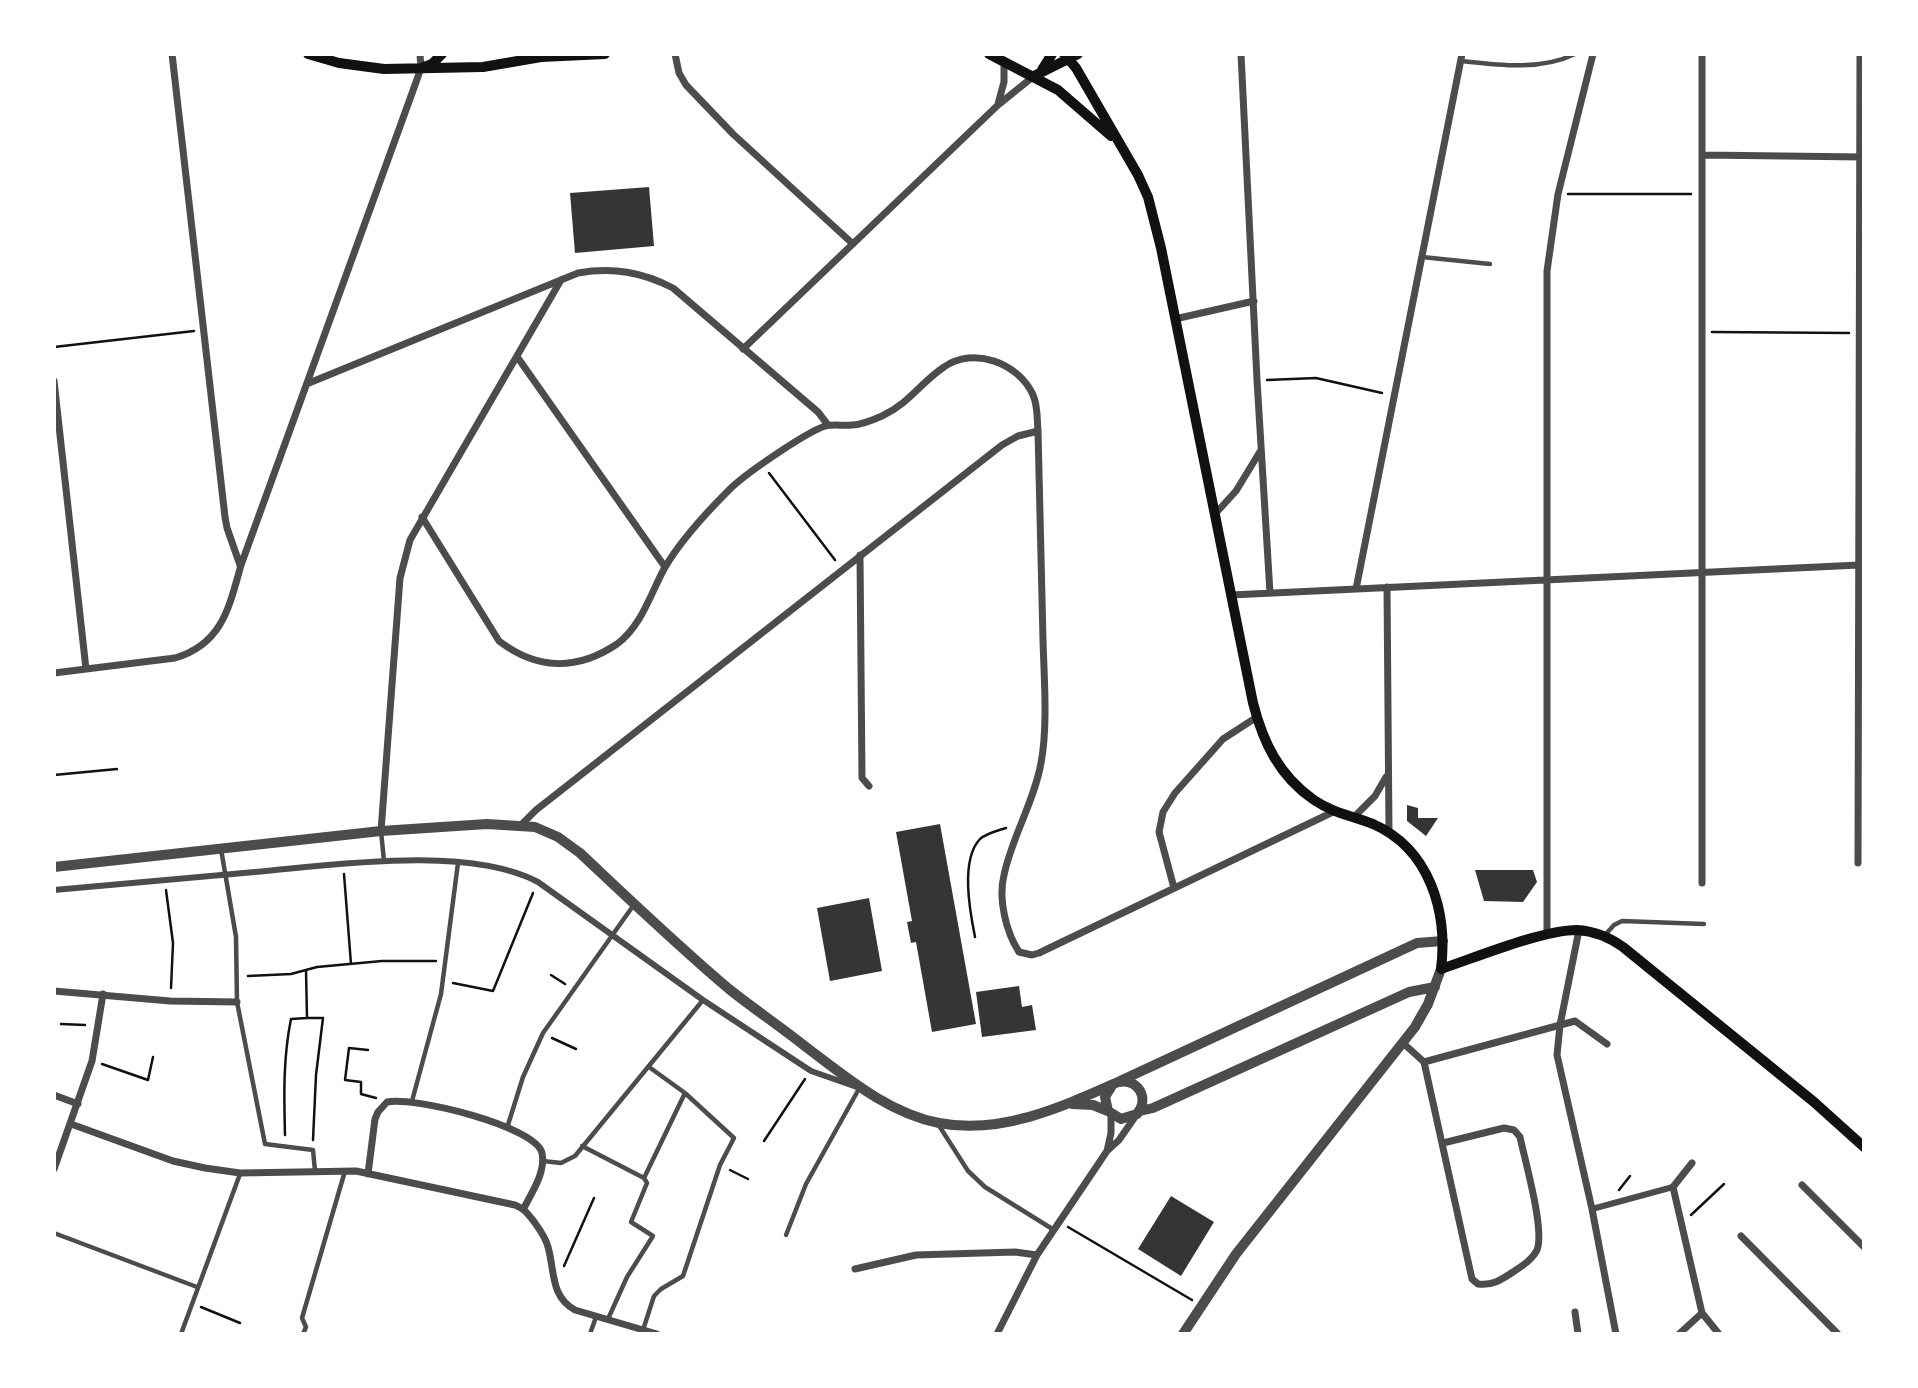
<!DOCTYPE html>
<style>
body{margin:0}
#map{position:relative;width:1918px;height:1388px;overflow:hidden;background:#fff;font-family:"Alegreya Sans",sans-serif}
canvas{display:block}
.frame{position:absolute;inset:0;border:56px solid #fff;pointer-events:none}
</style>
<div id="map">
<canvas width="1918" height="1388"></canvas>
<div class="frame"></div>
</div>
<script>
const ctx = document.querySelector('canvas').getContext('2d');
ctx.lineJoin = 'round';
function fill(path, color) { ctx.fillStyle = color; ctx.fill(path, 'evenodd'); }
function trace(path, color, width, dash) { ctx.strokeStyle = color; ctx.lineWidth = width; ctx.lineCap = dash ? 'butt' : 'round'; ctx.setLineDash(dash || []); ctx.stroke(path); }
const building = new Path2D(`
 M649,187L654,246L575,253L570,193Z
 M1407,805L1418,808V818H1438L1426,836L1407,821Z
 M940,824L976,1024L932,1032L916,942L911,943L907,922L912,921L896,832Z
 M1475,870H1533L1537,882L1523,902L1484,901Z
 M869,898L882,971L830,981L817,908Z
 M1019,986L1022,1007L1032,1005L1036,1030L982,1037L976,992Z
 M1171,1196L1214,1222L1181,1276L1138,1249Z`);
const path = new Path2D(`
 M1568,194H1691
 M1712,332L1849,333
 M54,347L194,331
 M1267,380L1316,378L1382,393
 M769,473L835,560
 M54,775L117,769
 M344,874L351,964
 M166,890L173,943L171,988
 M975,937C970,912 960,860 980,839C987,833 997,831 1006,828
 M306,970L307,1018H323L316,1075L313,1140
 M551,975L565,984
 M248,976L291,974L317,967L382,961H436
 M453,983L493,991L533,893
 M61,1024L85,1025
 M552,1038L576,1049
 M368,1050L349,1048L345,1080L361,1082V1094L376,1098
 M102,1064L148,1080L153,1057
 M285,1135C284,1096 283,1058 291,1019L307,1018
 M764,1141L805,1079
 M730,1170L748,1179
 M1619,1190L1630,1176
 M1691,1215L1724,1184
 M1068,1227L1192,1300
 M564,1266L594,1198
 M201,1307L240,1323`);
const service = new Path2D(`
 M1461,61C1498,65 1540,71 1575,54
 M1422,257L1490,264
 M381,831L384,861
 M221,849L236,937L237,1002L265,1144L313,1150L315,1171
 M1605,935L1614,925L1622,921L1704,924
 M412,1101L441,994L458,863
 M938,1124L968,1171L985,1187L1054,1230
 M507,1128L523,1077L543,1033L633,906
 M582,1146L644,1178
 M543,1161L561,1163L575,1156L703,1000
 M54,1233L197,1287
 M786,1235L806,1184L860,1087
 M608,1319L627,1277L653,1236L631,1222L647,1183L644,1178L685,1093
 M643,1330L654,1296L661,1289L683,1276L720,1165L734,1138L685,1093L649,1067
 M181,1334L240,1174
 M303,1334L306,1327L302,1318L345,1171
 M590,1334L596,1317`);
const pedestrian = new Path2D(`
 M54,890C121,884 188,878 255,872C334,865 468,845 538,882L703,1000L811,1071L854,1086
 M1592,1209L1673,1187`);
const minor = new Path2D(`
 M172,54L225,517L227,528L240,565
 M675,54L679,73L686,85L733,134L853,244
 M1241,54L1257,380L1270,593
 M998,104L1004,82V61
 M1703,155L1863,157
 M1175,319L1254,301
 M743,349L998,105L1034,76
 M518,358L665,567
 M54,381L86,669
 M309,383L578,273C613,267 642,272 673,288L818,412L828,425
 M1215,514L1236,491L1261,450
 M422,517L499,641C537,670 577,671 617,644C641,627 651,593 664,569C680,541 706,513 728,491C743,475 805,433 825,426C833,424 843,426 852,425C861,425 873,420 882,416C911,402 920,383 944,367C973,346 1019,363 1033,395C1038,406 1037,420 1038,431C1040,501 1042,571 1043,640C1044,677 1048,727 1041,763C1034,802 1012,837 1004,875C998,899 1006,932 1019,952L1032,955L1039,953L1333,812
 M860,555L862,778L869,786
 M1387,587L1389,832
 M1356,589L1462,54
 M1231,595L1859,565
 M54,673L175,658C222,644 229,608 241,565L415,85L421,68L420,54
 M1353,818L1375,796L1386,777
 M521,825L536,810L1002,445L1018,436L1038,431
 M381,831L400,578L410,540L561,280
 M1858,863L1860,54
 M1702,883V54
 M1174,888L1159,832L1163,812L1175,793L1223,739L1257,717
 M1579,930L1560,1025L1557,1055L1592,1209L1616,1334
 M1547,935V271L1558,194L1593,54
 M54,991L170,1001L237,1002
 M1403,1043L1424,1062L1575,1021L1607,1044
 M1424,1062L1472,1279L1478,1284C1492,1286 1501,1280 1513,1272C1522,1266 1532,1260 1537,1250C1545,1230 1525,1161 1520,1137L1514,1130L1504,1128L1443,1143
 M54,1095L78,1104
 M71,1124L173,1161L205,1168L240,1173L356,1171L515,1205C525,1209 528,1214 535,1223C540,1230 546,1238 548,1247C555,1271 550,1296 575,1310L657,1334
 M1107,1151L1111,1133V1114
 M1692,1163L1673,1187L1702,1313L1719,1334
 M54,1169L92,1061L103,994
 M368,1174L375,1119L378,1112L387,1102C412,1096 536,1126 542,1153C546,1172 532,1192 524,1208
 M1802,1185L1864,1247
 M1741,1236L1838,1334
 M855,1269L916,1255L1015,1252L1037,1255
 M1575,1312L1578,1334
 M997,1334L1037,1255L1107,1151L1119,1140L1137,1114
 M1679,1334L1702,1313`);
const tertiary = new Path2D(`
 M54,867L381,831L487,824L535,827L558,837L580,853C629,899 678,946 729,989C754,1009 781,1027 806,1047C846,1077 888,1113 939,1123C1001,1135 1062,1107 1118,1082C1138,1078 1150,1098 1137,1114L1121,1119L1108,1111L1105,1097L1113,1084
 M1120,1081L1417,943L1443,941
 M1072,1104L1093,1105L1108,1111
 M1140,1111L1153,1108L1409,992L1435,987
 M1183,1334L1236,1254L1415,1027L1428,1004L1441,969`);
const secondary = new Path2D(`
 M308,54L339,63L384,69L483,67L541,57L605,54
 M989,54L1058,90L1111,136
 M1064,54L1076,68L1138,175L1148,197L1161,248L1253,703C1263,742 1279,776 1314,800C1333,813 1353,816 1373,824C1430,849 1448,912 1441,969C1477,957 1542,930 1577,930C1594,931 1609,937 1623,947L1814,1102L1864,1147
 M424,67L432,64L442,54
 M1042,70L1052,54
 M1034,76L1078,54`);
fill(building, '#353535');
trace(path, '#111', 2.5);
trace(service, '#4c4c4c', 4.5);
trace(pedestrian, '#4c4c4c', 6);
trace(minor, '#4c4c4c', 7);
trace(tertiary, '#4c4c4c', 10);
trace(secondary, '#111', 10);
</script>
